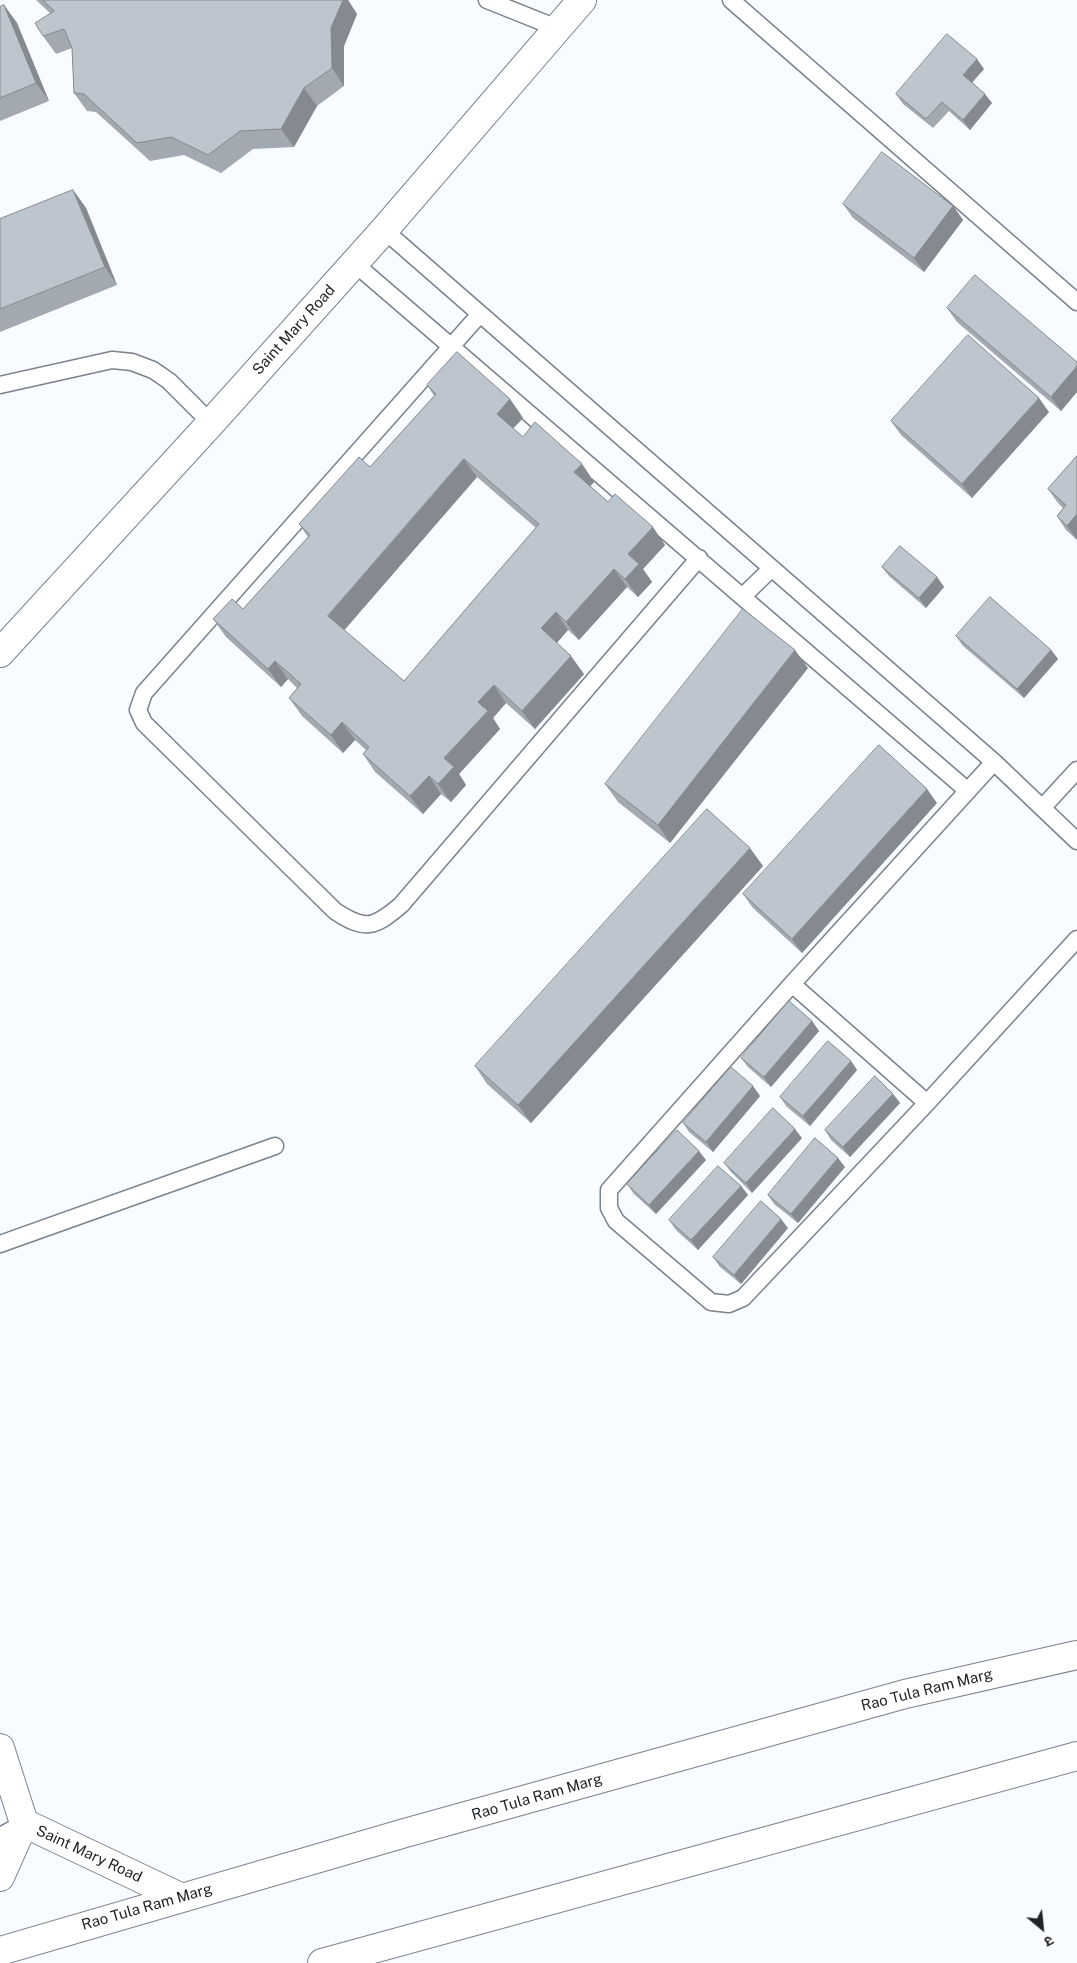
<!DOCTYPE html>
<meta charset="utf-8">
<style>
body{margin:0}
#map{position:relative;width:1077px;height:1963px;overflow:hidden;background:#f8fbff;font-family:"Public Sans","Noto Sans Devanagari",sans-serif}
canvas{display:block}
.north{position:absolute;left:1017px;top:1903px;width:50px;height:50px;-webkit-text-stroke:4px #fff;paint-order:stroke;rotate:152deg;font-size:14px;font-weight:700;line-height:20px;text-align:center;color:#212427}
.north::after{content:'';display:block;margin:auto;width:18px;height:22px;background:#212427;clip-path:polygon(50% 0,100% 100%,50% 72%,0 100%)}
</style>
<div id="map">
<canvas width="1077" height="1963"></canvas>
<div class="north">उ</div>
</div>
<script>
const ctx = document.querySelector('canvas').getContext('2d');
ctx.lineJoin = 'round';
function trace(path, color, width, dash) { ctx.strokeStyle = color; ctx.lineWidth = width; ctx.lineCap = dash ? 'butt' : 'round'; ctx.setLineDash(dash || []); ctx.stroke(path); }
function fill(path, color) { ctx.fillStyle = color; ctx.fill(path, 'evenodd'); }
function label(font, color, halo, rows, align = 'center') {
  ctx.font = font + ' "Public Sans",sans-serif'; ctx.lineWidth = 4; ctx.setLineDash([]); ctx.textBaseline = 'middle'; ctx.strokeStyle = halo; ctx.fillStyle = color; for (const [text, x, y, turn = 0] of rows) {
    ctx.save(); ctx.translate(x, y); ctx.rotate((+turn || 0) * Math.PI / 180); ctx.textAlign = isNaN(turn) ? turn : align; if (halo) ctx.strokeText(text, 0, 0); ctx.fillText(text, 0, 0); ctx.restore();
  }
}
const lane = new Path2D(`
 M487,0L557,28
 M731,0L1077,302
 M384,230L994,762L1077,841
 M354,263L968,791
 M480,314L144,693L138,710L144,723L335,911C365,931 374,928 401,905L699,558
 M0,385L112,360L132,362L153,370L169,381L211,423
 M743,596L772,568
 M994,762L792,984L609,1190V1208L616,1221L711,1302L729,1304L743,1298L927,1103L1077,939
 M1043,807L1077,770
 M792,984L927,1103
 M0,1244L275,1146
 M0,1836L24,1823`);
const secondary = new Path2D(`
 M0,653L211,423L384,230L582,0
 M0,1748L24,1823L0,1877
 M24,1823L180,1897`);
const primary = new Path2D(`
 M0,1951L405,1833L905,1694L1077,1655
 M322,1963L1077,1756`);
const wall = new Path2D(`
 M36,0H348L357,14L344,46V86L317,106L294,147L253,149L221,173L184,155L150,161L96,112L87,111L74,93L72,48L56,54L43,36L50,13Z
 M4,5L17,23L49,101L0,121V7Z
 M984,69L972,82L992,103L970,130L949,111L933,128L903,104L896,94Z
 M73,190L86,208L117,285L0,332V219Z
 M843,204L953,206L963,220L924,272L853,218Z
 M947,308L1077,362V392L1061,411L957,322Z
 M427,385L510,399L523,418L513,428L523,437L582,464L594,482L590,486L608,502L665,545L643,569L652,582L638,597L627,587L579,640L568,630L557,643L584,674L535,729L506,703L493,718L500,729L459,774L466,785L451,802L441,794L423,814L375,772L363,754L366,750L355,740L343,753L302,716L289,698L297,688L288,679L281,687L226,637L213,619L243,609L308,537L299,524L370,467L434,396ZM477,477L536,528L404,681L344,630Z
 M1049,412L972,498L901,435L891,421Z
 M1077,456V540L1066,530L1057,516L1063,508L1058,503L1048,489Z
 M882,567L937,577L944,587L926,608L889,576Z
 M956,636L1051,650L1058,659L1024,698L963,646Z
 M808,668L670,843L618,802L605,784Z
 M937,803L802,953L753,908L743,894Z
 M763,866L531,1123L487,1084L475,1066Z
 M812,1021L819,1031L771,1087L748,1067L741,1058Z
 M851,1061L857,1070L810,1126L787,1107L780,1097Z
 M893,1094L900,1103L850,1157L831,1140L825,1130Z
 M760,1096L713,1152L689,1132L683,1123Z
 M802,1138L752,1193L731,1172L724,1163Z
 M706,1160L656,1214L634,1194L627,1184Z
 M845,1167L798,1223L774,1204L768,1195Z
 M741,1186L748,1195L698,1250L676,1230L669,1220Z
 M788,1228L741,1284L720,1267L713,1257Z`);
const shadedWall = new Path2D(`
 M343,0H348L357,14L344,46V86L332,68L331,28Z
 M4,5L17,23L49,101L36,83Z
 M977,59L984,69L970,85L963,75Z
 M304,88L317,106L294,147L281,129Z
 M985,94L992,103L970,130L963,120Z
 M73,190L86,208L117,285L105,267Z
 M953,206L963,220L924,272L914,258Z
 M1077,366V392L1061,411L1051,397Z
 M1039,398L1049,412L972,498L962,484Z
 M510,399L523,418L510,432L497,414Z
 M464,459L477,477L341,634L328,616Z
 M582,464L594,482L587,490L574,472Z
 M1077,514V540L1067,526Z
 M653,527L665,545L643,569L652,582L638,597L625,579L628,554Z
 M614,569L627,587L579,640L566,622Z
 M937,577L944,587L926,608L919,598Z
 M556,612L568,630L554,646L541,628Z
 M795,650L808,668L670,843L658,825Z
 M1051,650L1058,659L1024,698L1017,689Z
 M571,656L584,674L535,729L522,711Z
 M275,661L288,679L281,687L268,669Z
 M494,685L506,703L493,718L500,729L459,774L466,785L451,802L438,784L444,758L478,702Z
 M342,722L355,740L343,753L331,735Z
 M429,776L441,794L423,814L410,796Z
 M927,789L937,803L802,953L792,939Z
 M750,848L763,866L531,1123L518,1105Z
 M812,1021L819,1031L771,1087L764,1077Z
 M851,1061L857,1070L810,1126L803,1116Z
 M753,1086L760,1096L713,1152L706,1142Z
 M893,1094L900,1103L850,1157L843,1147Z
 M795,1129L802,1138L752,1193L746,1183Z
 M699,1151L706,1160L656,1214L649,1205Z
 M838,1158L845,1167L798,1223L791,1214Z
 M741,1186L748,1195L698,1250L691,1240Z
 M781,1219L788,1228L741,1284L734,1275Z`);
const building = new Path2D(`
 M43,0H343L331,28L332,68L304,88L281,129L240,131L208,155L171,137L137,143L84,94L74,93L72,48L64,29L43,36L35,23L54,11Z
 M4,5L36,83L0,98V7Z
 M947,34L977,59L963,75L985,94L963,120L942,102L926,119L896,94Z
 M882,152L953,206L914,258L843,204Z
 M73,190L105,267L0,309V219Z
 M975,275L1077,362V366L1051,397L947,308Z
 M968,335L1039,398L962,484L891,421Z
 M457,352L510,399L497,414L523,437L535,422L582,464L574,472L608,502L615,494L653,527L628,554L639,564L625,579L614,569L566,622L556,612L541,628L571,656L522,711L494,685L478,702L488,711L444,758L454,767L438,784L429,776L410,796L363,754L369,747L342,722L331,735L289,698L301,684L275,661L268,669L213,619L232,599L243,609L310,535L299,524L359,457L370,467L436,394L427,385ZM464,459L539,524L404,681L328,616Z
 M1077,456V514L1067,526L1057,516L1066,505L1048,489Z
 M900,546L937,577L919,598L882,567Z
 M990,597L1051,650L1017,689L956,636Z
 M743,609L795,650L658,825L605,784Z
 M879,745L927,789L792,939L743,894Z
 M707,809L750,848L518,1105L475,1066Z
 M789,1001L812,1021L764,1077L741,1058Z
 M828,1041L851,1061L803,1116L780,1097Z
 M731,1067L753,1086L706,1142L683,1123Z
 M875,1076L893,1094L843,1147L825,1130Z
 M773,1108L795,1129L746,1183L724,1163Z
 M677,1130L699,1151L649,1205L627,1184Z
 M815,1138L838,1158L791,1214L768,1195Z
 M718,1166L741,1186L691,1240L669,1220Z
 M761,1201L781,1219L734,1275L713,1257Z`);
const streetNames = [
 ["Saint Mary Road",294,330,-48],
 ["Rao Tula Ram Marg",927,1690,-14],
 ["Rao Tula Ram Marg",537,1797,-16],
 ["Saint Mary Road",89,1854,25],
 ["Rao Tula Ram Marg",147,1907,-16]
];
trace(lane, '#7b828a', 19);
trace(secondary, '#7b828a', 30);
trace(primary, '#7b828a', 30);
trace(lane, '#fff', 16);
trace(secondary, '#fff', 28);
trace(primary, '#fff', 28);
fill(wall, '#a3a9b1');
fill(shadedWall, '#848a90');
fill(building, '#bdc5ce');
trace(building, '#848a90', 1);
label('15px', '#212427', '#fff', streetNames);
</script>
